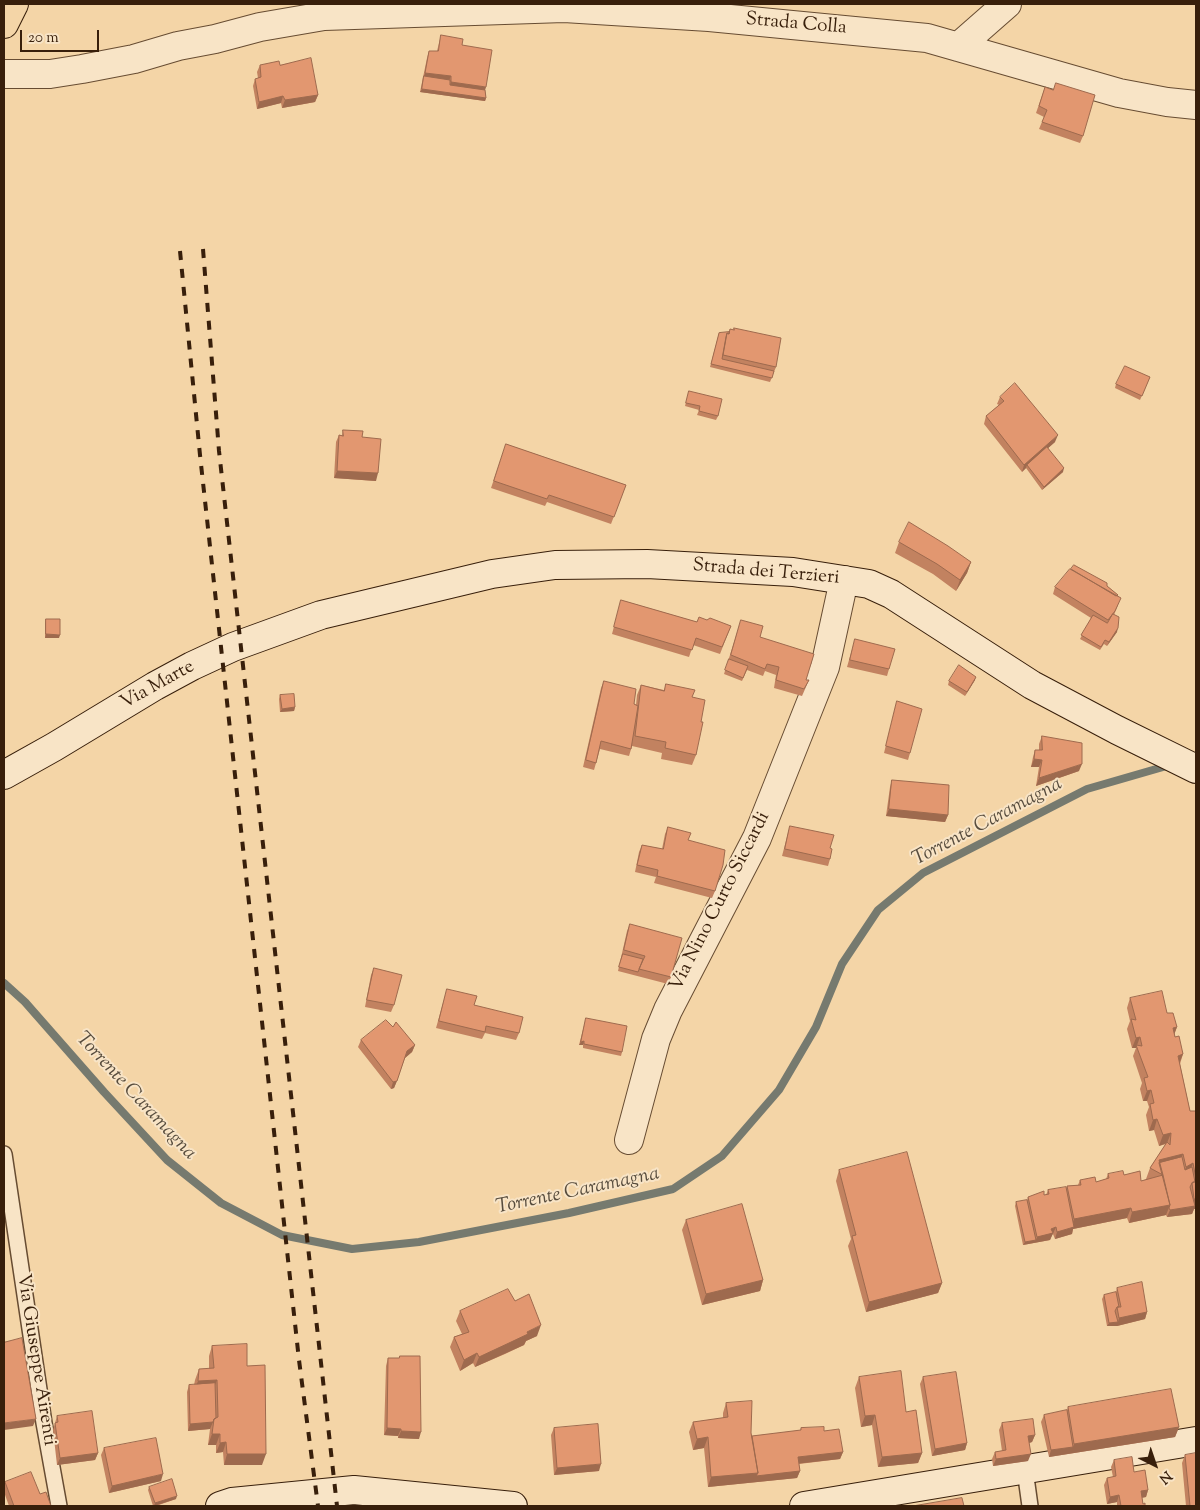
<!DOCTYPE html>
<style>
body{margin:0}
#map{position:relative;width:1200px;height:1510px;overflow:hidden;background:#f4d5a7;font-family:"Sorts Mill Goudy",serif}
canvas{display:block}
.frame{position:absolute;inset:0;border:5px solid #381f0b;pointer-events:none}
.north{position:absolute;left:1130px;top:1440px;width:50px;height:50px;-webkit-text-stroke:4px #f8e4c6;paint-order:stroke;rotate:139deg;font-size:14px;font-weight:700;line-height:20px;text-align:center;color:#381f0b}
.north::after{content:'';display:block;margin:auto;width:18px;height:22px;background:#381f0b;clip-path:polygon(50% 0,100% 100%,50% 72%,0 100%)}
.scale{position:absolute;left:20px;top:30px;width:79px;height:22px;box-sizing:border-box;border:2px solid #381f0b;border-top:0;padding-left:6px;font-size:15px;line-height:18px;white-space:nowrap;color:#381f0b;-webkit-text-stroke:4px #f8e4c6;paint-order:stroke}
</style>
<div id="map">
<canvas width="1200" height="1510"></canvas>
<div class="frame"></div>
<div class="north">N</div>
<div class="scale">20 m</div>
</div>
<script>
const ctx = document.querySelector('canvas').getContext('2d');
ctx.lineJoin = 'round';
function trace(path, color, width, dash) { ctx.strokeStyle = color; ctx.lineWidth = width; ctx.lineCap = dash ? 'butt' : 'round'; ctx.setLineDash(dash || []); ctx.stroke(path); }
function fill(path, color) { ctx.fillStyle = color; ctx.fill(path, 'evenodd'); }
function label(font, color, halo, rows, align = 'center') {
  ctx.font = font + ' "Sorts Mill Goudy",serif'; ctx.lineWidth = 4; ctx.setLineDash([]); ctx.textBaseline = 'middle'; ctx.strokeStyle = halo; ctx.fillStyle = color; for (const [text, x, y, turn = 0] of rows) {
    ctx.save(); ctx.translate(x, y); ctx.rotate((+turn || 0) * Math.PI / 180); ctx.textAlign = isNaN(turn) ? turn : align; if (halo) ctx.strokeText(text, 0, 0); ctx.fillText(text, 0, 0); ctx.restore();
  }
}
const stream = new Path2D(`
 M4,983L25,1002L104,1092L167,1160L221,1203L282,1235L352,1249L419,1242L569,1213L673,1189L722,1156L779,1090L816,1027L842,964L878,910L923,873L1087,789L1170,765`);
const lane = new Path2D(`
 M4,1154L44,1423L59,1506
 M1025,1470L1030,1506`);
const street = new Path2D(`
 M958,47L1007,4
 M4,74H50L82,69L134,59L178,46L215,39L260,27L324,16L564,8L709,17L927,38L1119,93L1167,102L1196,105
 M629,1140L656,1039L668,1010L757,838L825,667L844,580`);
const secondary = new Path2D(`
 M4,775L54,747L155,686L192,666L233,647L321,615L492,574L555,565L647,564L793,572L869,584L891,594L1032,685L1117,730L1196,769
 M220,1506L232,1502L354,1490L513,1506
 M804,1506L1196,1441`);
const highway = new Path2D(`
 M4,24L14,4`);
const rail = new Path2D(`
 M203,249L219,451L337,1506
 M180,251L200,455L299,1360L318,1506`);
const wall = new Path2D(`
 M441,35L462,45L485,90L486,98L485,101L420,92L427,58L429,51H437Z
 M260,65H280L318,95L315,102L282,108L281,103L257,109L253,86L255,79L258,78L257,72Z
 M1045,87L1083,136L1080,143L1039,129L1044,117L1036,113Z
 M734,328L776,367L770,382L710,367L719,333L729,332L730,329L733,330Z
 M1150,377L1140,400L1115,388L1116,384Z
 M689,391L718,416L716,420L697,415L699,410L685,406Z
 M1000,397L1055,442L1048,448L1063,472L1042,490L1026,468L1022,472L984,424L986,416L999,405L997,404Z
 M343,430L376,481L334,478L336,442L339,435H342Z
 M506,444L626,485L611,524L547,502L545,506L491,488Z
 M899,542L971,562L967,573L956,591L933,574L895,553Z
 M1107,586L1118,595V605L1114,615L1117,632L1107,646L1104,644L1100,650L1080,639L1091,618L1053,594L1055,587Z
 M621,600L697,622L707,620L731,626L720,654L693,645L689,657L612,634Z
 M46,619L59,638H45V623Z
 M741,620L806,680H809L802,696L774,688L776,675L765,671L763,676L747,670L742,681L724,674Z
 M855,639L889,669L887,676L847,667Z
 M975,680L965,696L948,685L949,681Z
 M604,681L636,705L637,695L641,685L664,690L666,684L692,697L701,722L696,755L692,765L661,759L662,753L632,746L629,756L600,749L594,770L583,767L601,688Z
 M280,695L295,707L294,711L280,712L279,699Z
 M897,701L910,753L908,760L884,753L895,708Z
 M1042,736L1079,771L1036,786L1039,767H1031L1033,757L1035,750H1039V744Z
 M892,780L948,815L945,822L886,816L890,787Z
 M790,826L830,848V859L828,866L782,856L788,833Z
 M668,827L688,840L715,891L712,898L654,883L656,877L635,872L639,852L642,845L662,849L665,834Z
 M630,924L671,977L668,984L618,971L627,931Z
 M374,968L394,1005L391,1012L365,1007L371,975Z
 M447,989L474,1005L519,1033L516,1040L485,1033L482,1039L436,1028Z
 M1130,998L1167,1013L1177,1027L1174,1034L1183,1054L1180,1064L1190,1111L1196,1112V1209H1194L1192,1214L1167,1217L1166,1215L1129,1223L1127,1218L1073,1229L1072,1234L1055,1239L1053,1234L1052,1235L1050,1240L1023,1245L1015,1206L1016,1202L1027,1200L1028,1197L1046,1195L1048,1190L1066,1188L1067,1186L1078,1185L1080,1180L1096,1182L1106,1179L1108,1174L1124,1175L1141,1181L1147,1179H1146L1150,1168L1166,1144L1159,1146L1154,1130L1149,1131L1146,1115L1149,1107L1147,1101H1143L1140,1089L1142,1083L1133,1056L1136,1048H1132L1127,1029L1130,1021L1127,1008Z
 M586,1018L622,1052L621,1056L583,1048V1045H579Z
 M393,1027L415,1045L412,1052L405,1058L394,1088L391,1089L358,1047L361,1040Z
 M839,1170L942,1283L938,1293L866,1312L848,1246L851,1239L836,1181Z
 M686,1220L763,1280L760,1291L702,1305L682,1230Z
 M1117,1288L1147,1312L1145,1319L1117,1326H1107L1102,1299L1104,1295L1116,1292Z
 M515,1301L537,1336L526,1341L524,1345L505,1354L475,1367L473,1363L460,1371L450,1347L454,1337L462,1334L456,1321L460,1311Z
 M212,1346L247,1366L262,1465H224L223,1452L216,1453V1445H208L210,1429L188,1431L187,1392L189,1385H194L195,1380L199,1369H209V1356Z
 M400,1356L419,1439L398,1438V1436L384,1435L386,1366L388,1358H399Z
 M859,1377L906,1412L922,1453L918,1463L878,1467L872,1425L861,1427L855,1388Z
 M923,1377L967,1443L965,1450L932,1456L920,1384Z
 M726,1403L751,1433L752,1436L800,1431L801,1428L824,1431L843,1452L840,1459L799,1464L800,1471L797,1478L708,1487L704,1448L693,1450L689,1432L693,1422L723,1418V1413Z
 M1068,1407L1179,1427L1175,1437L1049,1457L1041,1422L1044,1415L1067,1410Z
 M57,1416L98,1453L95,1460L57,1465L53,1430Z
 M1002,1423L1035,1435L1032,1442L1029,1443L1028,1461L993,1466L992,1459L995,1452L1002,1451L999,1430Z
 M554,1428L599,1471L554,1475L551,1435Z
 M104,1448L161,1481L109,1493L101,1455Z
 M1185,1455L1196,1506H1186L1182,1463Z
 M1114,1460L1134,1472L1148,1490L1146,1497L1142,1498L1143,1504L1145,1506H1117V1502L1107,1504L1104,1485L1107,1478L1113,1477L1111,1467Z
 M5,1482L40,1494L51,1506H9L4,1492V1486Z
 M149,1487L176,1499L156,1506H153L148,1490Z`);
const shadedWall = new Path2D(`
 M425,73L451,76L448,83L424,76Z
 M451,82L486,87L484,94L448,89Z
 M422,89L486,98L485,101L420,92Z
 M318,95L315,102L282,108L285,100Z
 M283,96L281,103L257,109L259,102Z
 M1058,435L1055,442L1028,466L1027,465L1026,468L1022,472L1024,465Z
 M1064,468L1063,472L1042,490L1044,487Z
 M337,471L378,473L376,481L334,478Z
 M971,562L967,573L956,591L960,580Z
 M1118,628L1117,632L1107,646L1109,642Z
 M46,634L60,635L59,638H45Z
 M976,677L975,680L965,696L967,692Z
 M295,707L294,711L280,712L282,709Z
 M1034,759L1042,760L1039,767H1031Z
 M1082,764L1079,771L1036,786L1039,778Z
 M889,809L948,815L945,822L886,816Z
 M1177,1027L1173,1038V1028Z
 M1140,1037L1136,1048H1132L1136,1038Z
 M584,1041L583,1045H579L581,1042Z
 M415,1045L412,1052L405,1058L407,1051Z
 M1183,1054L1179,1064L1178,1056Z
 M397,1081L394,1088L391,1089L393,1082Z
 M1151,1090L1147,1101H1143L1147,1091Z
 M1157,1119L1154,1130L1149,1131L1153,1120Z
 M1171,1133L1167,1143L1159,1146L1163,1135Z
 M1183,1154L1179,1165L1159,1169V1160Z
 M1193,1163L1189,1174L1182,1178L1186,1167Z
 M1194,1199H1196V1209H1194L1192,1214L1167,1217L1170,1210L1192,1207Z
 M1170,1205L1166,1215L1129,1223L1132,1212Z
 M1131,1208L1127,1218L1073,1229L1072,1234L1055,1239L1057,1232L1071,1228L1074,1219Z
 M1056,1227L1050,1240L1023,1245L1025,1242L1036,1240L1037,1237Z
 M763,1280L760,1291L702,1305L706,1294Z
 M942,1283L938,1293L866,1312L869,1302Z
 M1147,1312L1145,1319L1117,1326H1107L1109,1323L1118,1322L1119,1318Z
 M541,1325L537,1336L526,1341L524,1345L475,1367L479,1357Z
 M477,1353L473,1363L460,1371L464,1360Z
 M217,1380L213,1390L194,1391L198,1381Z
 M875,1415L872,1425L861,1427L865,1416Z
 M36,1419L33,1426L4,1430V1423Z
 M213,1422L210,1429L188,1431L190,1424Z
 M1179,1427L1175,1437L1049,1457L1051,1450L1073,1447L1074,1444Z
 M387,1428L401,1429L398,1436L384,1435Z
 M401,1431L421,1432L419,1439L398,1438Z
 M212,1434H220L216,1445H208Z
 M1035,1435L1032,1442L1026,1444L1028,1436Z
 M708,1437L704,1448L693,1450L697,1439Z
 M226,1442L223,1452L216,1453L220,1443Z
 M967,1443L965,1450L932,1456L935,1449Z
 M843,1452L840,1459L795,1464L798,1457Z
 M98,1453L95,1460L57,1465L60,1458Z
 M922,1453L918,1463L878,1467L882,1457Z
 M227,1454H266L262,1465H224Z
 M1031,1454L1028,1461L993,1466L996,1459Z
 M601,1464L599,1471L554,1475L557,1468Z
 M800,1471L797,1478L708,1487L711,1477L758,1473Z
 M163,1474L161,1481L109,1493L112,1486Z
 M1148,1490L1146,1497L1138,1498L1141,1491Z
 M1119,1495L1117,1502L1107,1504L1110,1497Z
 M177,1496L176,1499L154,1506L155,1503Z`);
const building = new Path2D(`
 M441,35L463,39L462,45L492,50L486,87L451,82V76L425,73L429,51H438Z
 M311,58L318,95L285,100L283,96L259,102L255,79L261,77L260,65L279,61L280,65Z
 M424,76L450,80V85L485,90L486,98L422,89Z
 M1056,83L1095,95L1083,136L1042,122L1047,110L1039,106L1045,87L1053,90Z
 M734,328L781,338L776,367L723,355L727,333L729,334L730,329L734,330Z
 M729,332V334L727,333L726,337L722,359L774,371L772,378L711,364L719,333Z
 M1125,366L1150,377L1142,396L1116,384Z
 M1015,383L1058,435L1024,465L986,416L1004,401L1000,397Z
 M689,391L722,399L718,416L699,411L700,406L686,403Z
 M343,430L363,431L362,437L381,439L378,473L337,471L339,435L343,436Z
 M506,444L626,485L614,517L549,495L547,499L494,481Z
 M1047,447L1064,468L1044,487L1027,465Z
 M909,522L948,546L971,562L960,580L937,564L899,542Z
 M1074,565L1107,583V586L1118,595L1116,596L1071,569Z
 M1070,569L1121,598L1115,611L1108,620L1055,587Z
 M621,600L697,622L699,617L707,620L710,618L731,626L722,647L696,638L692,650L614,627Z
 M1113,614L1119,617L1118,628L1109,642L1105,640L1101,647L1081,635L1093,615L1107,623Z
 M46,619H60V635L46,634Z
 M741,620L763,626L760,637L814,654L806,680H809L804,689L776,680L779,667L767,664L765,669L731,655Z
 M855,639L895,649L889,669L850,660Z
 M729,659L748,666L743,678L725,670Z
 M959,665L976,677L967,692L949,681Z
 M604,681L636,689L634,704L638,706L631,749L601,741L596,763L586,760Z
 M666,684L695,690L692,697L705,700L701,722H703L696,755L665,748L666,742L635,736L641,685L664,691Z
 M294,694L295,707L282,709L280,695Z
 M897,701L922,709L910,753L886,746Z
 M1042,736L1082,743V764L1039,778L1042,760L1034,759L1035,750H1042Z
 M892,780L949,785L948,815L889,809Z
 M790,826L834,835L830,848L832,849L830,859L785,849Z
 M668,827L691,833L688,840L725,850L723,865L715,891L657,876L658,870L637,865L642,845L663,849Z
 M630,924L682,938L671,977L639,969L645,956L624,950Z
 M623,954L643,959L638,972L619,967Z
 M374,968L402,975L394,1005L367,1000Z
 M447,989L477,996L474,1005L523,1017L519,1033L486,1026L485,1032L439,1021Z
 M1162,991L1167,1013H1173L1177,1027L1173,1028L1175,1037L1179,1036L1183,1054L1178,1056L1190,1111H1196V1179L1193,1163L1186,1167L1183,1154L1159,1160L1163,1175L1150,1168L1167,1142L1170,1145L1171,1133L1163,1135L1157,1119L1153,1120L1150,1104L1154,1103L1151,1090L1147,1091L1144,1078L1148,1077L1136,1045L1142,1046L1140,1037L1136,1038L1131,1019L1136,1020L1130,998Z
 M586,1018L627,1026L622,1052L584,1044V1041L581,1042Z
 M386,1020L393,1027L396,1022L415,1045L407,1051L397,1081L393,1082L361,1040Z
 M907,1152L942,1283L869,1302L852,1236L856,1235L839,1170Z
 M1182,1157L1185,1170L1192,1167L1195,1182L1192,1183L1190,1187L1195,1206L1170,1210L1169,1208L1170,1205L1159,1163Z
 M1123,1171L1124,1175L1140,1171L1141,1181L1163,1175L1170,1205L1132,1212L1131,1208L1074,1219L1067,1186L1081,1185L1080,1180L1095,1177L1096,1182L1109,1178L1108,1174Z
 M1196,1181V1199H1194L1192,1183Z
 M1066,1187L1074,1227L1057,1232L1056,1227L1051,1229L1053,1233L1037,1237L1028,1197L1044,1191V1195L1049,1194L1048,1190Z
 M1027,1200L1036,1240L1025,1242L1016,1202Z
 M742,1204L763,1280L706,1294L686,1220Z
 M1142,1282L1147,1312L1119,1318L1117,1307H1121L1117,1288Z
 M508,1289L515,1301L529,1294L541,1325L527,1332L528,1334L509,1343L479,1357L477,1353L464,1360L454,1337L469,1332L460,1311Z
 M1116,1292L1119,1307H1117L1115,1311L1118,1322L1109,1323L1104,1295Z
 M22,1338L36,1419L4,1423V1340V1342Z
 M247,1344V1366L265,1365L266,1454H227L226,1442L220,1443V1434H212L214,1419L218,1417L217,1380L198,1381L199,1369L214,1368L212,1346Z
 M400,1356H420L421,1432L401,1431V1429L387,1428L388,1358H399Z
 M901,1371L906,1412L916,1410L922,1453L882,1457L875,1415L865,1416L859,1377Z
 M956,1372L967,1443L935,1449L923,1377Z
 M215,1383L216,1418L214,1419L213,1422L190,1424L189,1385Z
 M1171,1389L1179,1427L1074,1444L1068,1407Z
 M752,1401L751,1433L758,1473L711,1477L708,1437L697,1439L693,1422L728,1417L726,1403Z
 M1067,1410L1073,1447L1051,1450L1044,1415Z
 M92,1411L98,1453L60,1458L55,1423L58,1422L57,1416Z
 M1033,1419L1035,1435L1028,1436L1031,1454L996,1459L995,1452L1006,1450L1002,1423Z
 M598,1424L601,1464L557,1468L554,1428Z
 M824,1427V1431L839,1429L843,1452L798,1457L800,1471L756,1476L758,1473L752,1436L801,1430V1428Z
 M156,1438L163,1474L112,1486L104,1448Z
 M1196,1453V1506H1190L1185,1455Z
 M1132,1457L1134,1472L1145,1470L1148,1490L1141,1491L1143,1504L1145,1503V1506H1121L1119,1495L1110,1497L1107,1478L1116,1476L1114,1460Z
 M31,1472L40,1494L46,1492L51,1506H14L5,1482Z
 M172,1479L177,1496L155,1503L149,1487Z
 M962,1498L964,1506H913Z`);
const streetNames = [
 ["Strada Colla",796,25,5],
 ["Strada dei Terzieri",766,573,5],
 ["Via Marte",158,686,-29],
 ["Via Nino Curto Siccardi",721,902,-63],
 ["Via Giuseppe Airenti",35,1360,81]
];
const waterNames = [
 ["Torrente Caramagna",988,823,-28],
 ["Torrente Caramagna",135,1097,47],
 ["Torrente Caramagna",578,1192,-12]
];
trace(stream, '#767a6f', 8);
trace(lane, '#674c32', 18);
trace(street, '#674c32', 30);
trace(secondary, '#381f0b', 30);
trace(highway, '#381f0b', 30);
trace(lane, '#f8e4c6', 15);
trace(street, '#f8e4c6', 28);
trace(secondary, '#f8e4c6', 28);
trace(highway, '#f4d5a7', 28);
trace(rail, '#381f0b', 4, [9, 9]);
fill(wall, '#c28260');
fill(shadedWall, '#9e6a4e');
fill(building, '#e29770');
trace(building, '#9e6a4e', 1);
label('19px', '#381f0b', '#f8e4c6', streetNames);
label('italic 20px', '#574c3d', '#f8e4c6', waterNames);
</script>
